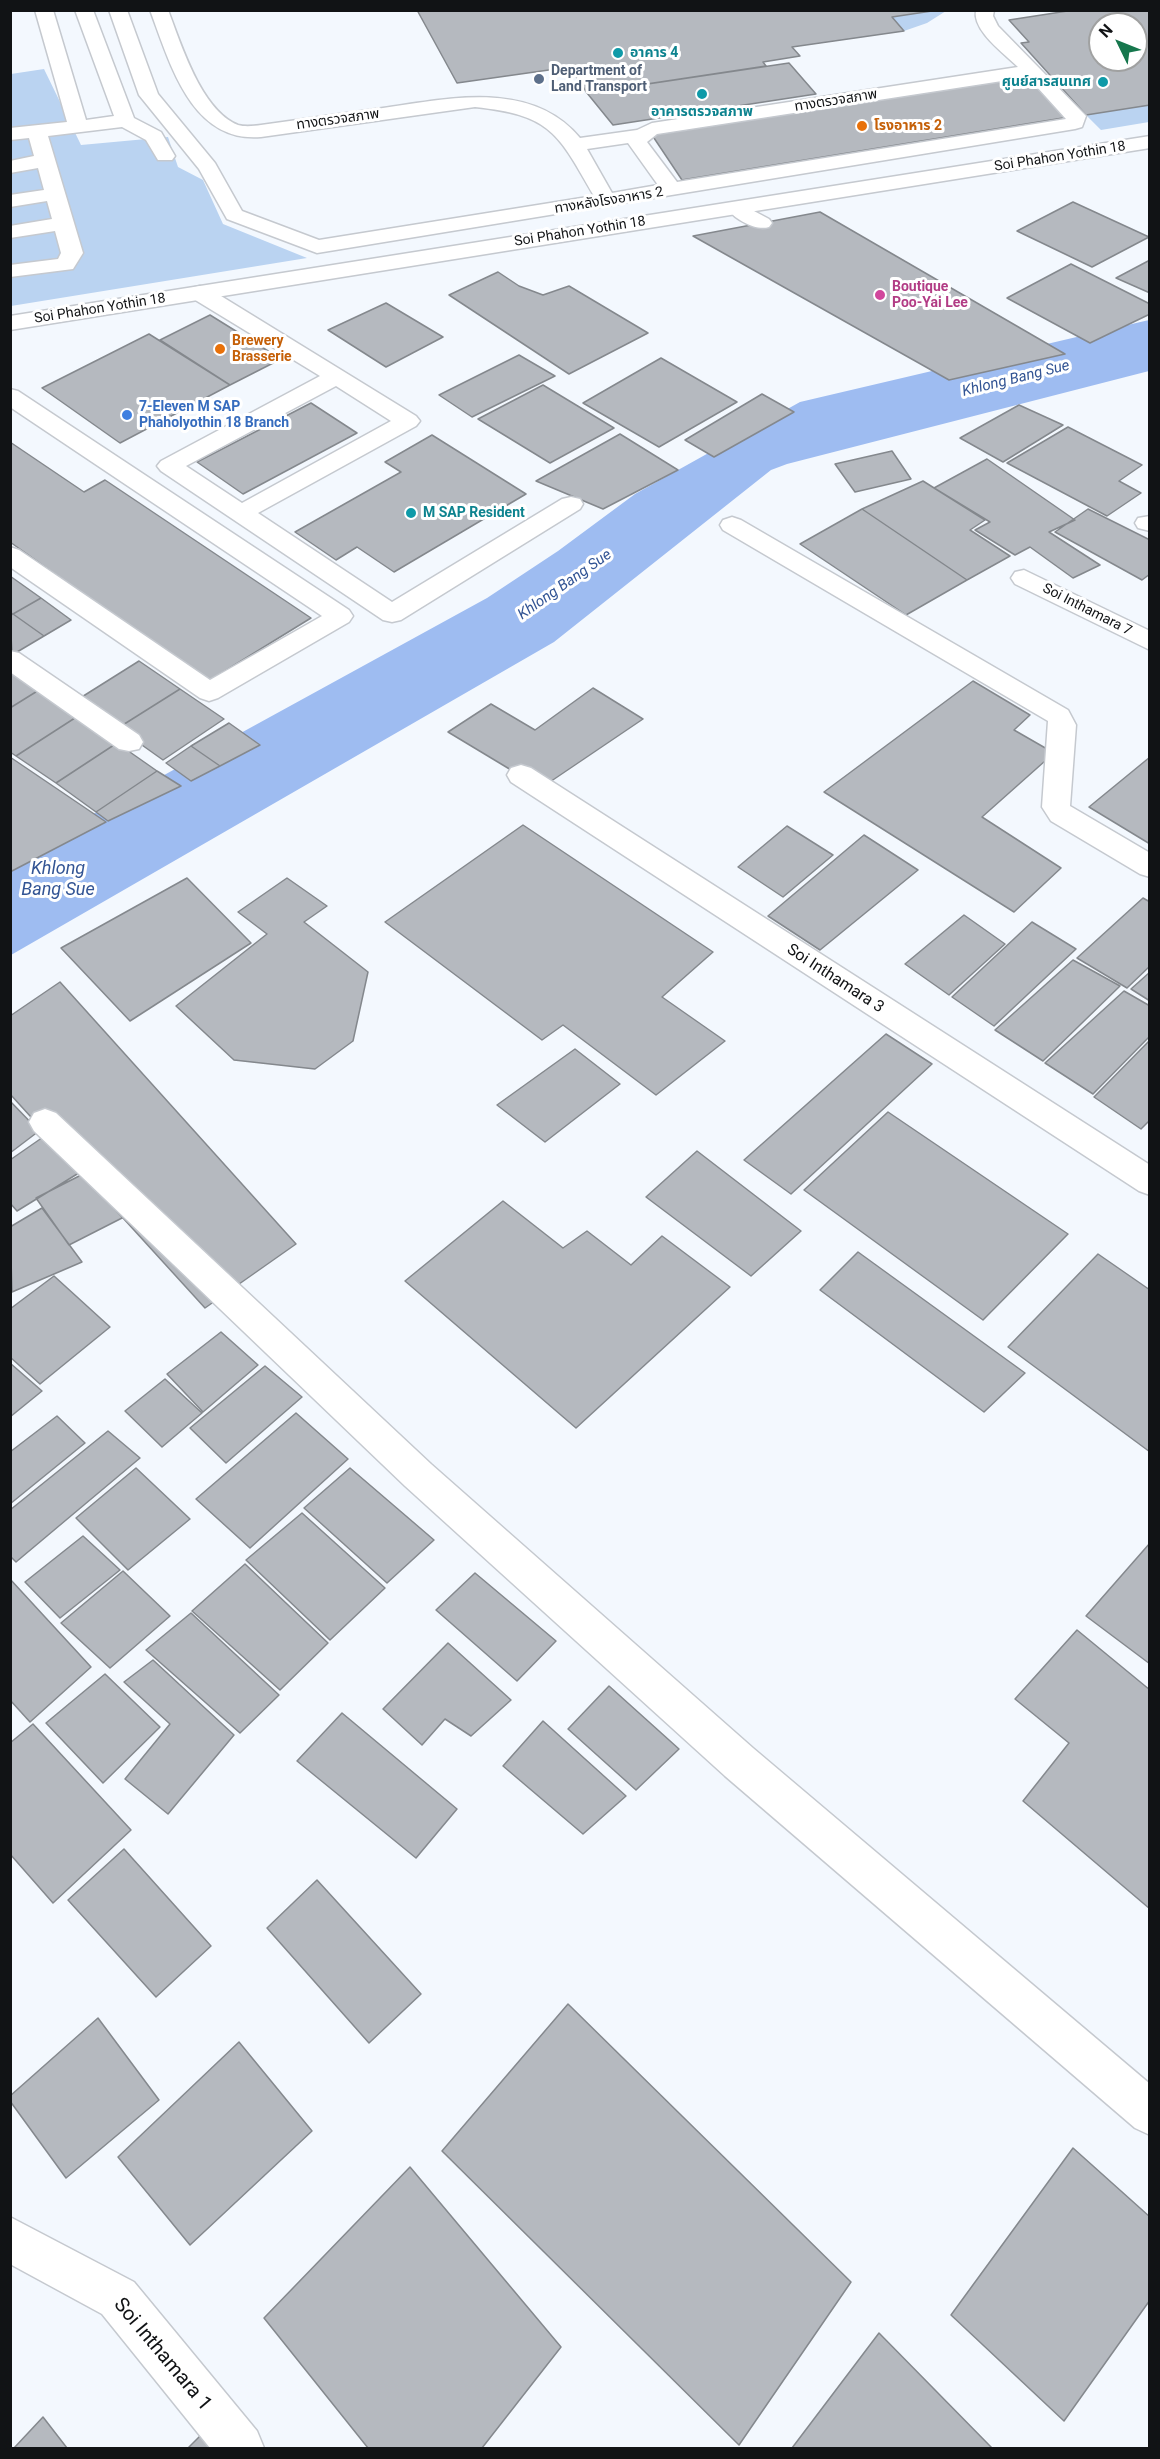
<!DOCTYPE html>
<meta charset="utf-8">
<style>
body{margin:0}
#map{position:relative;width:1160px;height:2459px;overflow:hidden;background:#f3f8fe;font-family:Roboto,sans-serif}
canvas{display:block}
.frame{position:absolute;inset:0;border:12px solid #111315;pointer-events:none}
.north{position:absolute;left:1088px;top:12px;width:60px;height:60px;box-sizing:border-box;background:#fff;border:2px solid #a0a1a1;border-radius:50%;rotate:313deg;font-size:16px;font-weight:700;line-height:24px;text-align:center;color:#111315}
.north::after{content:'';display:block;margin:auto;width:21px;height:27px;background:#16774d;clip-path:polygon(50% 0,100% 100%,50% 72%,0 100%)}
</style>
<div id="map">
<canvas width="1160" height="2459"></canvas>
<div class="frame"></div>
<div class="north">N</div>
</div>
<script>
const ctx = document.querySelector('canvas').getContext('2d');
ctx.lineJoin = 'round';
function fill(path, color) { ctx.fillStyle = color; ctx.fill(path, 'evenodd'); }
function trace(path, color, width, dash) { ctx.strokeStyle = color; ctx.lineWidth = width; ctx.lineCap = dash ? 'butt' : 'round'; ctx.setLineDash(dash || []); ctx.stroke(path); }
function label(font, color, halo, rows, align = 'center') {
  ctx.font = font + ' Roboto,"Noto Sans Thai",sans-serif'; ctx.lineWidth = 6; ctx.setLineDash([]); ctx.textBaseline = 'middle'; ctx.strokeStyle = halo; ctx.fillStyle = color; for (const [text, x, y, turn = 0] of rows) {
    ctx.save(); ctx.translate(x, y); ctx.rotate((+turn || 0) * Math.PI / 180); ctx.textAlign = isNaN(turn) ? turn : align; if (halo) ctx.strokeText(text, 0, 0); ctx.fillText(text, 0, 0); ctx.restore();
  }
}
const green = new Path2D(`
 M886,11H946L927,23L904,31Z
 M44,69L81,145L168,137L178,167L203,180L223,224L307,258L11,306V74Z
 M1149,103V122L1101,130L1086,115Z`);
const water = new Path2D(`
 M1149,320V371L787,464L771,470L554,642L11,955V859L487,598L558,551L635,494L800,402Z`);
const building = new Path2D(`
 M417,10H931L932,11L892,17L904,31L792,47L800,56L763,62L766,66L587,93L570,67L457,83Z
 M1074,10H1150V105L1086,115L1021,43L1029,42L1009,20ZM1100,24H1136V60H1100Z
 M789,63L816,94L613,125L587,93Z
 M1031,76L1069,117L682,180L652,135Z
 M1073,202L1149,237L1092,267L1017,231Z
 M820,212L1065,354L949,380L693,236Z
 M1150,260V293L1116,278Z
 M1071,264L1150,304V314L1090,343L1007,298Z
 M498,272L519,286L543,295L569,286L648,333L569,374L449,295Z
 M386,303L443,337L386,367L328,330Z
 M210,315L281,359L230,385L160,340Z
 M149,334L230,385L120,443L42,388Z
 M519,355L555,376L472,417L439,395Z
 M661,358L737,402L659,447L583,403Z
 M543,385L614,428L550,463L478,419Z
 M762,394L794,412L714,457L685,440Z
 M311,403L357,433L243,494L197,462Z
 M1019,405L1063,425L1003,462L960,438Z
 M1068,427L1142,465L1119,481L1141,493L1107,516L1007,463Z
 M620,434L678,470L603,509L536,481Z
 M432,435L526,494L394,572L357,547L336,560L295,532L401,472L385,462Z
 M10,442L84,492L105,480L311,618L207,682L10,542Z
 M892,451L911,479L855,492L835,464Z
 M987,459L1075,520L1049,532L1100,565L1073,578L1030,547L1015,555L975,530L990,522L934,488Z
 M923,481L985,520L970,530L1010,556L967,580L862,509Z
 M862,509L967,580L906,615L800,544Z
 M1088,509L1150,540V574L1142,580L1055,532Z
 M10,576L41,598L13,614L10,612Z
 M41,598L71,620L44,636L13,614Z
 M13,614L44,636L12,655L10,616Z
 M139,661L180,689L118,728L77,700Z
 M10,671L39,690L10,708Z
 M973,681L1030,715L1014,730L1054,753L982,817L1061,868L1014,912L824,792Z
 M593,688L643,719L541,788L448,732L491,704L535,730Z
 M180,689L224,719L163,760L118,728Z
 M39,690L78,716L16,756L10,752V708Z
 M78,716L117,743L56,783L16,756Z
 M229,723L260,745L220,766L191,746Z
 M117,743L157,771L96,812L56,783Z
 M191,746L220,766L191,781L166,763Z
 M10,757L106,822L10,872Z
 M1150,757V844L1089,807Z
 M157,771L181,786L108,821L96,812Z
 M523,825L713,952L662,997L725,1041L656,1095L563,1025L542,1040L385,922Z
 M787,826L833,855L783,897L738,867Z
 M864,835L918,870L820,950L768,916Z
 M187,878L251,943L130,1021L61,948Z
 M287,878L327,906L304,922L368,972L353,1041L315,1069L234,1060L176,1006L267,934L238,912Z
 M1143,898L1150,902V966L1127,988L1077,958Z
 M964,915L1005,944L949,995L905,964Z
 M1032,922L1076,949L994,1026L952,997Z
 M1073,960L1120,986L1043,1061L995,1030Z
 M1150,972V1001L1131,989Z
 M60,982L296,1244L205,1308L10,1094V1016Z
 M1124,991L1150,1006V1036L1093,1094L1045,1063Z
 M886,1034L932,1064L791,1194L744,1160Z
 M1150,1040V1120L1141,1129L1094,1097Z
 M575,1049L620,1084L545,1142L497,1105Z
 M10,1101L39,1131L10,1153Z
 M888,1112L1068,1234L983,1320L804,1190Z
 M46,1135L82,1171L17,1211L10,1203V1160Z
 M697,1151L801,1231L751,1276L646,1197Z
 M85,1173L124,1217L69,1245L36,1198Z
 M503,1201L563,1248L587,1231L631,1265L662,1236L730,1287L576,1428L405,1281Z
 M42,1208L82,1262L12,1292L10,1227Z
 M858,1252L1025,1373L984,1412L820,1290Z
 M1098,1254L1150,1290V1452L1008,1347Z
 M54,1276L110,1327L40,1384L10,1357V1309Z
 M221,1332L258,1365L203,1412L167,1374Z
 M10,1363L42,1391L10,1417Z
 M265,1366L302,1397L226,1463L190,1428Z
 M165,1379L202,1413L162,1447L125,1411Z
 M296,1413L348,1459L250,1548L196,1499Z
 M57,1416L85,1443L10,1504V1452Z
 M108,1431L140,1458L16,1562L10,1556V1510Z
 M136,1468L190,1519L128,1570L76,1518Z
 M350,1468L434,1540L387,1583L304,1508Z
 M302,1513L385,1588L330,1640L246,1560Z
 M83,1536L120,1570L60,1618L25,1582Z
 M1150,1543V1664L1086,1616Z
 M245,1564L328,1643L280,1690L192,1611Z
 M123,1571L170,1616L110,1668L61,1623Z
 M475,1573L556,1641L517,1681L436,1610Z
 M10,1579L91,1667L30,1722L10,1700Z
 M191,1613L279,1695L240,1733L146,1650Z
 M1077,1630L1150,1690V1909L1023,1801L1069,1743L1015,1699Z
 M448,1643L511,1700L471,1736L445,1719L422,1745L383,1709Z
 M153,1660L234,1735L168,1814L125,1779L170,1724L124,1682Z
 M105,1674L160,1727L103,1783L46,1723Z
 M609,1686L679,1749L636,1790L568,1729Z
 M342,1713L457,1809L416,1858L297,1761Z
 M543,1721L626,1796L583,1834L503,1766Z
 M33,1724L131,1830L53,1903L10,1854V1743Z
 M124,1849L211,1946L156,1997L68,1900Z
 M317,1880L421,1994L369,2043L267,1928Z
 M568,2004L851,2282L739,2445L442,2151Z
 M98,2018L159,2100L66,2178L10,2101V2096Z
 M239,2042L312,2131L190,2245L118,2157Z
 M1073,2148L1150,2217V2300L1064,2421L951,2315Z
 M410,2167L561,2347L482,2448H368L264,2318Z
 M879,2333L992,2448H792Z
 M43,2417L67,2448H14Z
 M210,2426L226,2448H188Z`);
const service = new Path2D(`
 M35,10H53L86,120L114,116L75,10H93L134,118L161,132L175,156L172,160H158L146,140L122,127L48,136L83,253L73,269L10,277V265L58,259L61,253L55,231L10,238V226L52,219L47,201L10,207V195L44,190L38,168L10,173V161L34,156L29,138L10,140V128L67,122Z
 M109,10H127L158,94L215,163L242,211L319,240L594,196C558,133 551,115 475,107L261,137C191,143 170,63 150,10H168C181,44 201,110 238,125C245,127 254,126 261,125C302,119 342,114 383,108C448,99 531,79 580,138L637,130L652,123L1018,67C1005,54 972,31 976,10H994L993,16L998,26L1086,116L1082,127L1075,129L317,253L227,219L199,169L139,95ZM1028,77L1066,119L677,182L647,142L657,134ZM628,143L658,185L612,193L587,149Z
 M737,202L769,219L772,223L769,227C756,231 735,220 727,208L730,204Z
 M200,286L208,288L416,416L420,421L416,426L258,513L392,602L562,499L571,497L580,499L583,504L580,509L401,620L392,622L383,620L161,471L157,466L161,461L320,376L192,298L189,293L192,288ZM336,386L391,421L242,503L186,466Z
 M10,389L18,391L349,610L353,616L349,622L218,698L209,701L200,698L10,567V547L19,550L210,680L322,616L10,407Z`);
const minor = new Path2D(`
 M1150,516V531L1138,528L1135,523L1138,518Z
 M732,517L741,520L1068,710L1076,725L1070,806L1150,853V877L1140,874L1051,821L1042,807L1048,721L723,530L720,525L723,520Z
 M1024,570L1150,631V650L1015,584L1011,578L1015,572Z
 M10,651L19,653L139,735L143,742L139,749L129,751L119,749L10,672Z
 M521,765L531,768L1150,1165V1195L1139,1191L511,782L507,775L511,768Z
 M45,1109L56,1113L431,1464L753,1748L1150,2084V2135L1135,2128L725,1776L405,1486L34,1131L29,1122L34,1113Z
 M10,2217L134,2282L257,2431L264,2448H210L102,2314L10,2264Z`);
const tertiary = new Path2D(`
 M1150,136V148L10,330V316Z`);
const markers = [
 [618,53,6,"#0f9aa8"],
 [539,79,6,"#5c6f8a"],
 [1103,82,6,"#0f9aa8"],
 [702,94,6,"#0f9aa8"],
 [862,126,6,"#e8710a"],
 [880,295,6,"#d1479c"],
 [220,349,6,"#e8710a"],
 [127,415,6,"#3f7fe0"],
 [411,513,6,"#0f9aa8"]
];
const farCulturenames = [
 ["อาคาร 4",630,53],
 ["ศูนย์สารสนเทศ",1091,82,"right"],
 ["อาคารตรวจสภาพ",702,112,"center"],
 ["M SAP Resident",423,513]
];
const farServicenames = [
 ["Department of",551,71],
 ["Land Transport",551,87]
];
const farStreetnames = [
 ["ทางตรวจสภาพ",836,101,-9],
 ["ทางตรวจสภาพ",338,120,-8],
 ["Soi Phahon Yothin 18",1060,157,-9],
 ["ทางหลังโรงอาหาร 2",609,201,-9],
 ["Soi Phahon Yothin 18",580,232,-9],
 ["Soi Phahon Yothin 18",100,309,-9],
 ["Soi Inthamara 7",1087,610,27]
];
const farFoodnames = [
 ["โรงอาหาร 2",874,126],
 ["Brewery",232,341],
 ["Brasserie",232,357]
];
const farHotelnames = [
 ["Boutique",892,287],
 ["Poo-Yai Lee",892,303]
];
const farShopnames = [
 ["7-Eleven M SAP",139,407],
 ["Phaholyothin 18 Branch",139,423]
];
const farWaternames = [
 ["Khlong Bang Sue",1016,379,-14],
 ["Khlong Bang Sue",565,585,-35]
];
const streetNames = [
 ["Soi Inthamara 3",835,979,33]
];
const waterNames = [
 ["Khlong",58,869],
 ["Bang Sue",58,890]
];
const nearStreetnames = [
 ["Soi Inthamara 1",162,2355,50]
];
fill(green, '#bad3f1');
fill(water, '#9ebcf1');
fill(building, '#b5b9bf');
trace(building, '#84888d', 1.5);
trace(service, '#c5c9cf', 3);
trace(minor, '#c5c9cf', 3);
trace(tertiary, '#c5c9cf', 3);
fill(service, '#fff');
fill(minor, '#fff');
fill(tertiary, '#fff');
for (const [x, y, r, color] of markers) { const dot = new Path2D(); dot.arc(x, y, r, 0, 2 * Math.PI); ctx.fillStyle = color; ctx.fill(dot); trace(dot, '#fff', 2); }
label('bold 14px', '#0d838f', '#fff', farCulturenames, 'left');
label('bold 14px', '#4e5e75', '#fff', farServicenames, 'left');
label('14px', '#111315', '#fff', farStreetnames);
label('bold 14px', '#c56008', '#fff', farFoodnames, 'left');
label('bold 14px', '#b23c85', '#fff', farHotelnames, 'left');
label('bold 14px', '#366cbe', '#fff', farShopnames, 'left');
label('italic 15px', '#325494', '#fff', farWaternames);
label('16px', '#111315', '#fff', streetNames);
label('italic 18px', '#325494', '#fff', waterNames);
label('20px', '#111315', '#fff', nearStreetnames);
</script>
